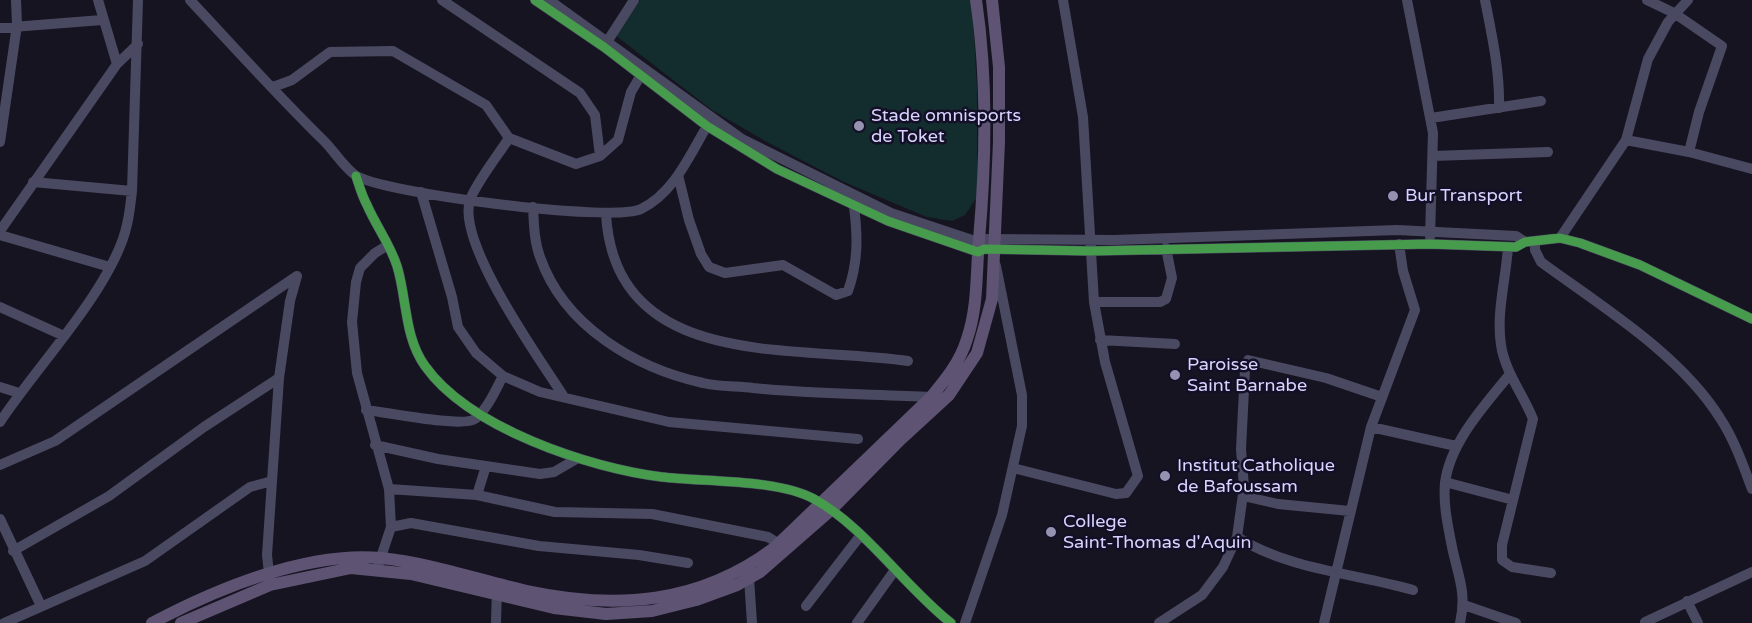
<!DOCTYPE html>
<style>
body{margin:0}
canvas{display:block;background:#161421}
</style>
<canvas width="1752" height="623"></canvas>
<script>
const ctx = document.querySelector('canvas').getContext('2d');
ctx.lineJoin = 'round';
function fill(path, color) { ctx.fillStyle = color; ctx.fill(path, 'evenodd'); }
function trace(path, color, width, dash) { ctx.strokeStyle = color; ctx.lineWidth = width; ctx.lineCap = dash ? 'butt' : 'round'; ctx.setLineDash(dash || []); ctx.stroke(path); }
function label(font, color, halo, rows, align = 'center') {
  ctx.font = font + ' "Varela Round",sans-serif'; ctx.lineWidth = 5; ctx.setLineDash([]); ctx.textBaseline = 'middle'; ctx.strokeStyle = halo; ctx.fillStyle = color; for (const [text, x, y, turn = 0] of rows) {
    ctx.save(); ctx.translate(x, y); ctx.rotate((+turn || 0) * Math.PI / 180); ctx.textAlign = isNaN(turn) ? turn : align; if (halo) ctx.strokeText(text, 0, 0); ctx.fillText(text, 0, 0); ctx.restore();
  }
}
const green = new Path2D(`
 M640,0H972L977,88V197L965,215L952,221L927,217L844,182L769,143L712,110L615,35Z`);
const minor = new Path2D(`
 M98,0L117,64
 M190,0C234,47 278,96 324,141C334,151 343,166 355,175C380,193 613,223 641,209C675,193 691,152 710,121
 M442,0L580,93L595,115L600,156
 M535,0L604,47L707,126L777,169L888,221L978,252L984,249L1091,251L1430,244L1516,247L1525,242L1560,238L1580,243L1640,265L1752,319
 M549,0L742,139L891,213L978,242L985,239L1115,240L1397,230L1516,236L1525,242
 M1407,0L1433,133L1430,237
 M1485,0C1492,36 1500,71 1499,108
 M1647,0L1674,13L1722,46L1699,112L1689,152
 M0,28L102,20
 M605,45L634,0
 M273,87L292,80L330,52L393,51L486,105L509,138
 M1431,118L1541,101
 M1626,140L1689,152L1752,169
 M0,142L17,25L16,0
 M1433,156L1548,152
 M678,175L689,220L701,254L709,267L725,273L783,265L836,295L848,291C858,263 858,237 854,207
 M356,176C359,185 362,196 367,205C376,226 390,244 397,266C407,298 404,337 425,366C469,428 589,468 662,477C704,482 778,479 814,499C864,526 905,587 951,623
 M33,182L132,191
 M421,192L452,297L458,327L476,353L503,376L540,392L669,422L858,439
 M533,207C534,224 534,241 540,257C564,326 635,368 703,383C719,387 737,386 753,388C812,394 871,394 931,397
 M606,214C615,373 797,344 908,361
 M0,231L117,64L138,44
 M0,235L110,267
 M1560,238L1626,140L1648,59L1668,22L1688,0
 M1535,241V250L1541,262C1601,306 1680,354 1720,418C1734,439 1743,465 1752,489
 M1508,247C1506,279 1496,313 1501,345C1505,372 1523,394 1533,419L1502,545V560L1512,567L1551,573
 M1094,302H1160L1166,299L1172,278L1166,248
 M0,307L64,336
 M1100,340L1175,344
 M0,387L19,393
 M564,397C540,359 456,243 470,200C476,183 499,154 509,138L576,164L600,156L618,140L631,92L641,75
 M366,410C386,412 462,428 475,419C487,410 496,389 503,376
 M0,422C36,368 98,303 121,244C128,227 130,209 132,191L138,0
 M1371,427L1456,446
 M375,445L438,459L540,474L554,472L578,458
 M0,465L55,441L297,276L290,301L279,378L267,555L270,582
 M1013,468L1116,494L1126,493L1138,476L1105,362L1094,302L1083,117L1063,0
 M1445,482L1513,500
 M389,489L477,495L555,512L652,514L768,537L779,544
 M477,495L486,466
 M1243,496L1278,504L1350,511
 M0,519L41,606
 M391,527L411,523L539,546L639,555L688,563
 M1237,537C1289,570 1354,573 1413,590
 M13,551L109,496L204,427L279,378
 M378,566L391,527L389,489L357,373L352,322L356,282L360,268L375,253L388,245
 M749,578L752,623
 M1687,601L1698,623
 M1464,605L1516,623
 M806,606L860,536
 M1645,622L1752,572
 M4,623L145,561L250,487L272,481
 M496,623L497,586
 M857,623L895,570
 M965,623L1002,515L1022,426V395L996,266
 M1159,623L1202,595L1223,567L1237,537L1244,487L1241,449L1245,370L1248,360L1326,378L1382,397
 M1324,623L1371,427L1415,310L1403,271L1399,244
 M1460,623C1467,592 1458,576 1452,547C1448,526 1443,505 1445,483C1450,442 1485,405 1510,374`);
const major = new Path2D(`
 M152,623C216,589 307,551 381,558C430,563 479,580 527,591C616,610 699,604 774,548L931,397C946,379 960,362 967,339C978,307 976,274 979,240C986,160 988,80 976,0
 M181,623L270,585L351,568L411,574L554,608L606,614L652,611L696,600L737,585L760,572L831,510L900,440L949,395L977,353L992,299L999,142V67L992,0`);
const cycleway = new Path2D(`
 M535,0L604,47L707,126L777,169L888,221L978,252L984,249L1091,251L1430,244L1516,247L1525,242L1560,238L1580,243L1640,265L1752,319
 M356,176C359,185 362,196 367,205C376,226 390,244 397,266C407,298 404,337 425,366C469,428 589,468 662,477C704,482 778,479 814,499C864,526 905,587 951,623`);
const markers = [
 [859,126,6,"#9591b1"],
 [1393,196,6,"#9591b1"],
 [1175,375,6,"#9591b1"],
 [1165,476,6,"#9591b1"],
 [1051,532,6,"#9591b1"]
];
const poiNames = [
 ["Stade omnisports",871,116],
 ["de Toket",871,137],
 ["Bur Transport",1405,196],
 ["Paroisse",1187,365],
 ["Saint Barnabe",1187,386],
 ["Institut Catholique",1177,466],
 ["de Bafoussam",1177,487],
 ["College",1063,522],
 ["Saint-Thomas d'Aquin",1063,543]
];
fill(green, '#132c2d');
trace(minor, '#4a4962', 10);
trace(major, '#5e5373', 12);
trace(cycleway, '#469c4c', 9);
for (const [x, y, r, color] of markers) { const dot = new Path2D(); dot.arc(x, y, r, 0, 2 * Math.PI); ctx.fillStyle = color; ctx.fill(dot); trace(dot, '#130f26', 2); }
label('18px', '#d9d4ff', '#130f26', poiNames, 'left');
</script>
